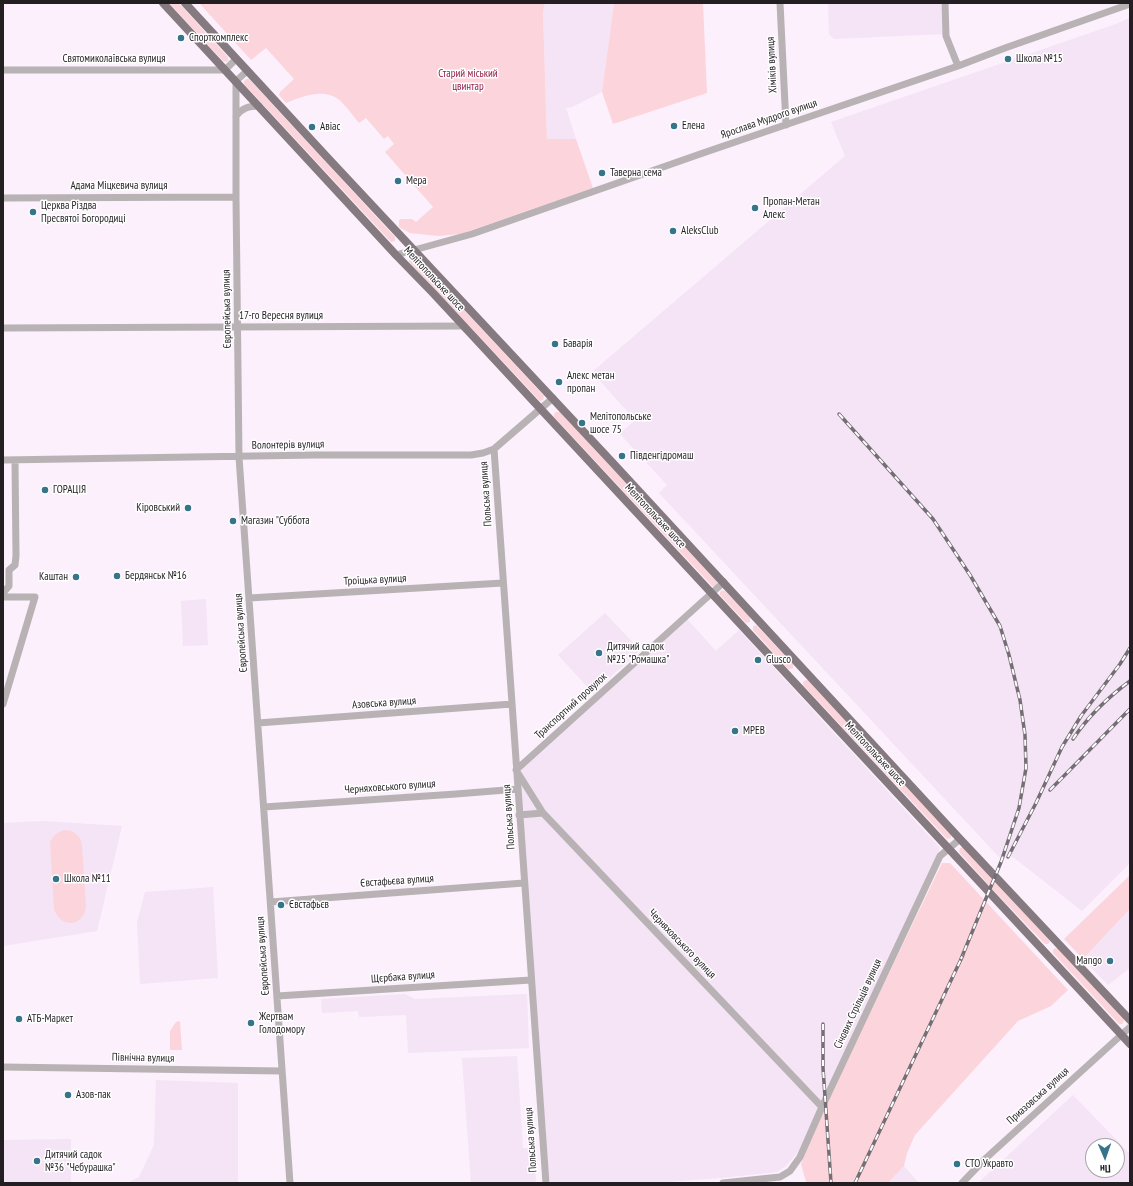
<!DOCTYPE html>
<meta charset="utf-8">
<style>
body{margin:0}
#map{position:relative;width:1133px;height:1186px;overflow:hidden;background:#fbf0fc;font-family:"PT Sans Narrow",sans-serif}
canvas{display:block}
.frame{position:absolute;inset:0;border:4px solid #221e22;pointer-events:none}
.north{position:absolute;left:1085px;top:1138px;width:40px;height:40px;box-sizing:border-box;background:#fff;border:1px solid #a7a5a7;border-radius:50%;rotate:178deg;font-size:11px;font-weight:700;line-height:16px;text-align:center;color:#221e22}
.north::after{content:'';display:block;margin:auto;width:14px;height:18px;background:#36748a;clip-path:polygon(50% 0,100% 100%,50% 72%,0 100%)}
</style>
<div id="map">
<canvas width="1133" height="1186"></canvas>
<div class="frame"></div>
<div class="north">Пн</div>
</div>
<script>
const ctx = document.querySelector('canvas').getContext('2d');
ctx.lineJoin = 'round';
function fill(path, color) { ctx.fillStyle = color; ctx.fill(path, 'evenodd'); }
function trace(path, color, width, dash) { ctx.strokeStyle = color; ctx.lineWidth = width; ctx.lineCap = dash ? 'butt' : 'round'; ctx.setLineDash(dash || []); ctx.stroke(path); }
function label(font, color, halo, rows, align = 'center') {
  ctx.font = font + ' "PT Sans Narrow",sans-serif'; ctx.lineWidth = 3; ctx.setLineDash([]); ctx.textBaseline = 'middle'; ctx.strokeStyle = halo; ctx.fillStyle = color; for (const [text, x, y, turn = 0] of rows) {
    ctx.save(); ctx.translate(x, y); ctx.rotate((+turn || 0) * Math.PI / 180); ctx.textAlign = isNaN(turn) ? turn : align; if (halo) ctx.strokeText(text, 0, 0); ctx.fillText(text, 0, 0); ctx.restore();
  }
}
const built = new Path2D(`
 M545,3H614L602,92L572,107L566,108L576,139H547L543,13Z
 M828,3H941L943,34L834,39L829,34Z
 M1130,18V863L1082,911L1013,857L1007,854L1005,859L999,857L659,493L667,485L620,434L635,420L592,372L845,156L831,122L1116,24Z
 M206,599L208,645L183,646L181,601Z
 M605,613L640,650L593,693L558,655Z
 M687,619L716,651L739,630L940,848L798,1152L786,1166L777,1172L721,1178L655,1183H552L549,1178L519,771Z
 M41,821L122,826L97,931L3,946V823Z
 M213,887L218,978L140,984L137,922L145,892Z
 M1130,909V968L1108,985L1083,959Z
 M405,994L415,999L527,994L529,1048L408,1053L406,1015L359,1017L358,1011L322,1013L321,999Z
 M517,1056L523,1148H534L536,1183H471L462,1058Z
 M156,1080L238,1083V1183H128L139,1177L154,1145Z
 M1073,1095L1130,1154V1183H978ZM1093,1146H1117V1170H1093Z
 M71,1139V1183H3V1140Z
 M904,1166L919,1183H888Z`);
const green = new Path2D(`
 M169,3H179L228,57V61L226,62L223,61Z
 M199,3H545L543,13L547,139H576L593,188L461,234L438,236L419,234L410,233L399,227V220L401,219H412L416,222L433,207L385,152L394,144L388,136L384,139L366,118L359,123C353,116 345,104 338,99C322,88 302,97 286,103L279,95L280,92L294,79L266,48L251,60Z
 M614,3H703L707,93L613,124L602,92Z
 M246,79H249L395,237V241L392,242H391L244,84V81Z
 M412,257H415L544,396L543,400L540,401L539,400L409,262V259Z
 M556,412H560L717,581V584L715,587L712,586L554,417V414Z
 M722,590L725,591L750,617V622L746,623L745,622L720,595V592Z
 M756,625L793,664V668L790,669H788L753,630V626Z
 M806,680H809L951,835V838L947,839L946,838L803,685V682Z
 M65,830C75,831 80,835 82,845L86,907C83,927 61,929 54,909L50,842C54,835 57,832 65,830Z
 M963,847L1050,941L1049,943L1048,944H1045L994,891L959,852L960,848Z
 M942,863H950L1068,990L1051,1006L1018,1021L915,1135L907,1153L904,1166L888,1183H809L806,1182L801,1164L832,1091Z
 M1130,875V909L1083,959L1064,939Z
 M1055,948L1058,949L1124,1019L1123,1023L1122,1024H1119L1053,953V950Z
 M180,1021L182,1050H170V1031L176,1022Z`);
const minor = new Path2D(`
 M780,3L786,125
 M945,3L946,36L958,66
 M3,70H225L236,59
 M247,71L236,81V197L239,457L290,1183
 M236,116C242,108 249,106 259,106
 M3,198L236,197
 M396,255L472,234L703,153L958,66L1005,48L1130,4
 M3,328L464,326
 M494,449L546,1183
 M3,460L316,455H471L483,453L494,449L553,398
 M3,593L9,586V570L15,565L16,556L15,460
 M3,597H35L3,704
 M249,598L503,583
 M258,723L512,704
 M264,807L456,794L518,789
 M543,813L516,770L724,582
 M519,815L543,813L822,1107
 M271,902L524,883
 M277,996L531,980
 M3,1067L282,1071
 M723,1183L780,1177L790,1171L800,1157L822,1107L940,856L960,839
 M962,1183L985,1159L1130,1027`);
const major = new Path2D(`
 M163,3L396,255L433,293L1130,1044
 M185,3L326,156L612,462L960,839L1130,1020`);
const rail = new Path2D(`
 M839,414L933,519L970,575L1000,626L1009,655L1020,700L1025,735L1026,768L1019,808L1001,862L961,959
 M1073,739C1089,715 1107,698 1130,681
 M1050,790L1130,709
 M1008,857L1036,803L1062,747L1081,716L1120,664L1130,648
 M823,1024V1068L831,1183
 M855,1183L963,955`);
const markers = [
 [181,38,4,"#36748a"],
 [1008,59,4,"#36748a"],
 [674,126,4,"#36748a"],
 [312,127,4,"#36748a"],
 [602,173,4,"#36748a"],
 [398,181,4,"#36748a"],
 [755,208,4,"#36748a"],
 [33,212,4,"#36748a"],
 [673,231,4,"#36748a"],
 [555,344,4,"#36748a"],
 [559,382,4,"#36748a"],
 [582,423,4,"#36748a"],
 [622,456,4,"#36748a"],
 [45,490,4,"#36748a"],
 [188,508,4,"#36748a"],
 [233,521,4,"#36748a"],
 [117,576,4,"#36748a"],
 [76,577,4,"#36748a"],
 [599,653,4,"#36748a"],
 [758,660,4,"#36748a"],
 [735,731,4,"#36748a"],
 [56,879,4,"#36748a"],
 [281,905,4,"#36748a"],
 [1110,961,4,"#36748a"],
 [19,1019,4,"#36748a"],
 [251,1023,4,"#36748a"],
 [68,1095,4,"#36748a"],
 [37,1161,4,"#36748a"],
 [957,1164,4,"#36748a"]
];
const poiNames = [
 ["Спорткомплекс",189,38],
 ["Школа №15",1016,59],
 ["Елена",682,126],
 ["Авіас",320,127],
 ["Таверна сема",610,173],
 ["Мера",406,181],
 ["Пропан-Метан",763,202],
 ["Алекс",763,215],
 ["Церква Різдва",41,206],
 ["Пресвятої Богородиці",41,219],
 ["AleksClub",681,231],
 ["Баварія",563,344],
 ["Алекс метан",567,376],
 ["пропан",567,389],
 ["Мелітопольське",590,417],
 ["шосе 75",590,430],
 ["Південгідромаш",630,456],
 ["ГОРАЦІЯ",53,490],
 ["Кіровський",180,508,"right"],
 ["Магазин \"Суббота",241,521],
 ["Бердянськ №16",125,576],
 ["Каштан",68,577,"right"],
 ["Дитячий садок",607,647],
 ["№25 \"Ромашка\"",607,660],
 ["Glusco",766,660],
 ["МРЕВ",743,731],
 ["Школа №11",64,879],
 ["Євстафьєв",289,905],
 ["Mango",1102,961,"right"],
 ["Жертвам",259,1017],
 ["Голодомору",259,1030],
 ["АТБ-Маркет",27,1019],
 ["Азов-пак",76,1095],
 ["Дитячий садок",45,1155],
 ["№36 \"Чебурашка\"",45,1168],
 ["СТО Укравто",965,1164]
];
const streetNames = [
 ["Святомиколаївська вулиця",114,59],
 ["Хіміків вулиця",772,65,-93],
 ["Ярослава Мудрого вулиця",769,119,-19],
 ["Адама Міцкевича вулиця",119,186],
 ["Мелітопольське шосе",434,279,47],
 ["Європейська вулиця",227,309,-91],
 ["17-го Вересня вулиця",281,316],
 ["Волонтерів вулиця",288,445,-1],
 ["Польська вулиця",486,494,-94],
 ["Мелітопольське шосе",655,516,47],
 ["Троїцька вулиця",375,580,-3],
 ["Європейська вулиця",241,633,-94],
 ["Азовська вулиця",384,703,-4],
 ["Транспортний провулок",571,706,-42],
 ["Мелітопольське шосе",875,754,47],
 ["Черняховського вулиця",390,787,-4],
 ["Польська вулиця",509,817,-94],
 ["Євстафьєва вулиця",397,881,-4],
 ["Черняховського вулиця",682,944,46],
 ["Європейська вулиця",263,956,-94],
 ["Щєрбака вулиця",403,977,-4],
 ["Січових Стрільців вулиця",858,1004,-65],
 ["Північна вулиця",143,1058,1],
 ["Приазовська вулиця",1038,1096,-42],
 ["Польська вулиця",531,1140,-94]
];
const parkNames = [
 ["Старий міський",468,74],
 ["цвинтар",468,87]
];
fill(built, '#f5e3f6');
fill(green, '#fcd5dc');
trace(minor, '#b8b2b5', 7);
trace(major, '#867a81', 8);
trace(rail, '#756e75', 3.5);
trace(rail, '#fff', 2, [6]);
for (const [x, y, r, color] of markers) { const dot = new Path2D(); dot.arc(x, y, r, 0, 2 * Math.PI); ctx.fillStyle = color; ctx.fill(dot); trace(dot, '#fff', 1.5); }
label('11px', '#221e22', '#fff', poiNames, 'left');
label('11px', '#221e22', '#fff', streetNames);
label('11px', '#921f49', '#fff', parkNames);
</script>
